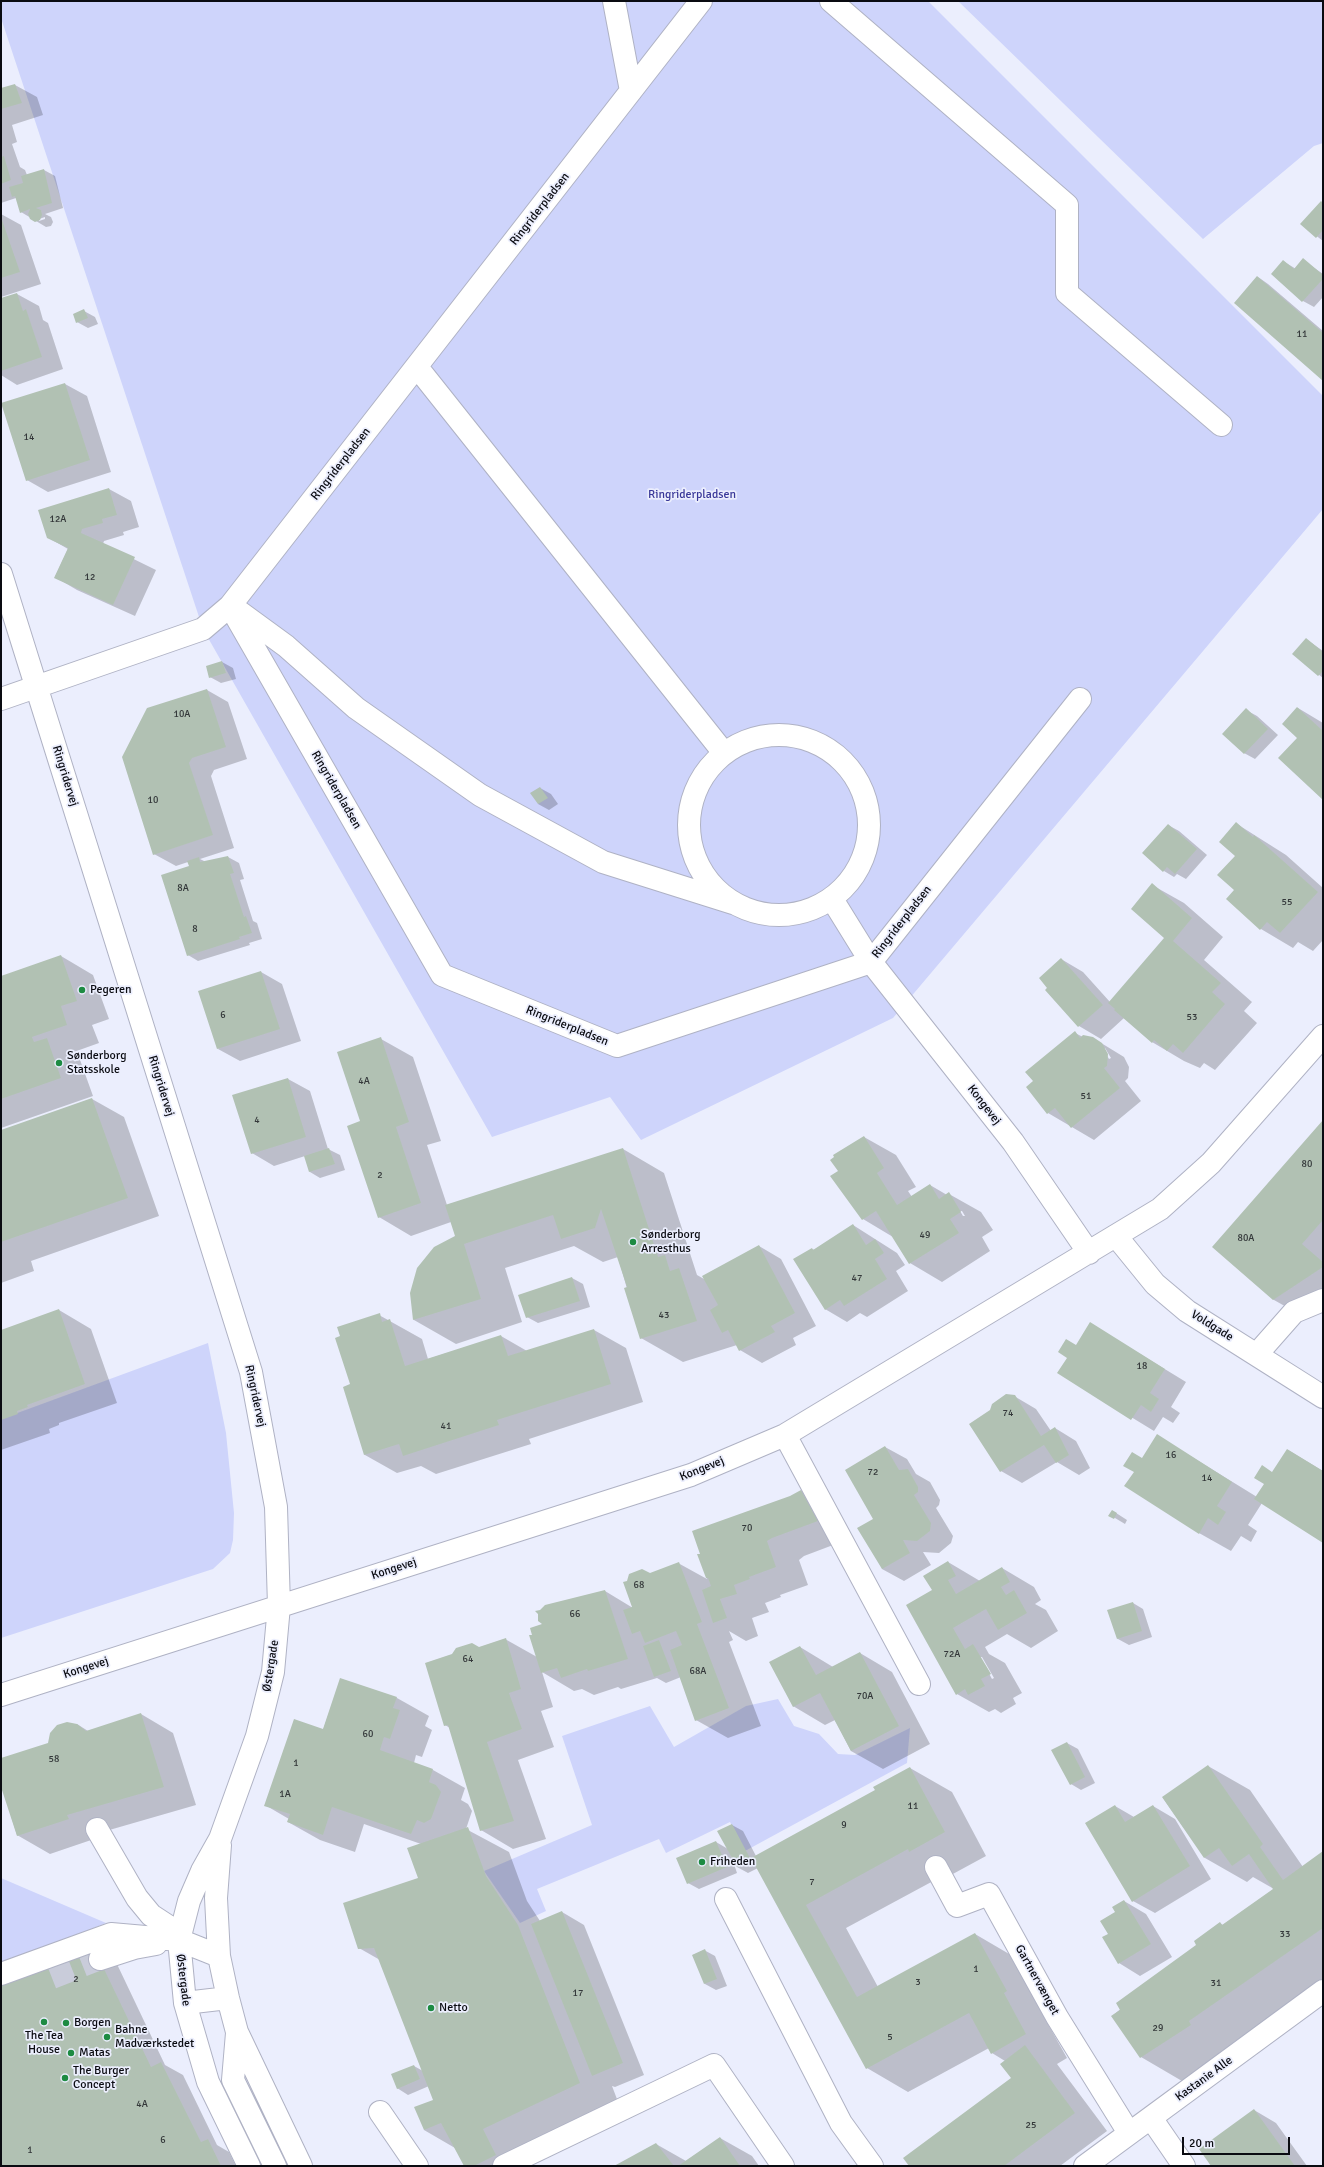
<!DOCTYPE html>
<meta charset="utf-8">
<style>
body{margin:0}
#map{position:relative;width:1324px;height:2167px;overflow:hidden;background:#ebeefd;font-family:Signika,sans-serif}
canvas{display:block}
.frame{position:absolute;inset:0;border:2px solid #0a0b11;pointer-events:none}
.scale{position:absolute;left:1182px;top:2137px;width:108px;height:18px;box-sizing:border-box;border:2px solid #0a0b11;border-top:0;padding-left:5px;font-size:12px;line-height:14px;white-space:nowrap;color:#0a0b11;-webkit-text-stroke:3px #ebeefd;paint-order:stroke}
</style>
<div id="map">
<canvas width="1324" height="2167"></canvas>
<div class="frame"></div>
<div class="scale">20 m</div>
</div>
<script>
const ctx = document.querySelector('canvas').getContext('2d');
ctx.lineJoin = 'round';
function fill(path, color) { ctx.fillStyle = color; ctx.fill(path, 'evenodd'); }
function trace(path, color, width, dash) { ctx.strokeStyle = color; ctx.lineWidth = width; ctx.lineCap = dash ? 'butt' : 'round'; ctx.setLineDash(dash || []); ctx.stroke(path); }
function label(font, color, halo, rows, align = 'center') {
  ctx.font = font + ' Signika,sans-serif'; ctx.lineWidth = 3.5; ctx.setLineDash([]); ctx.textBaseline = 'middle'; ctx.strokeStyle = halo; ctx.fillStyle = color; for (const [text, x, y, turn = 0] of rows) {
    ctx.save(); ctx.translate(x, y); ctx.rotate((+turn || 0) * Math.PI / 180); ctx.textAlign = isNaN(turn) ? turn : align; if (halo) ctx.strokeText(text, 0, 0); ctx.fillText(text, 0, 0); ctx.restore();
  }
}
const green = new Path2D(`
 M1,1H928L1323,396V509L893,1018L641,1140L610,1097L492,1137L203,629L1,18Z
 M958,1H1323V143L1314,146L1203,239Z
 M208,1343L226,1433L234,1513L233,1540L230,1553L213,1569L1,1638V1419Z
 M778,1699L794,1726L819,1734L838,1754L855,1755L910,1728L907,1763L745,1851L730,1822L666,1853L659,1839L537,1889L546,1911L520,1923L484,1871L592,1825L562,1736L650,1706L674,1747L746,1706Z
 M1,1878L106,1923L1,1966Z`);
const shadow = new Path2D(`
 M15,85L37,97L43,115L12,125L17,142L12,144L20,167L25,170L27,175L44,170L55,176L63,208L45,214L51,217L53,222L51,226L46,227L21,212L16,198L1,203V89ZM45,217V219L39,221V219Z
 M1323,203V241L1301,224Z
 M1,214L21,225L41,284L1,297Z
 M1303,260L1323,274V297L1314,307L1303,301L1272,274L1283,261L1296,269Z
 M1258,277L1268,284L1323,331V380Z
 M17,294L39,306L43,320L48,323L63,369L17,385L1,375V299Z
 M84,311L95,317L98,324L88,328L77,322Z
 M65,384L87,396L111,472L48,492L27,480Z
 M109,489L131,501L139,527L123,532L124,535L104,541L103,544L156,570L135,616L77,590L55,577L68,549L47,537Z
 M1306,639L1323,651V678L1293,654Z
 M222,662L233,668L236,679L221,683L210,677L207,667Z
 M207,690L228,702L247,759L214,770L211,776L234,848L200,859L206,862L228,857L239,863L244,879L240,880L253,921L257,923L262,939L249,943L250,945L198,961L188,955L190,867L188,862L176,866L154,854Z
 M1298,708L1323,723V798L1299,738Z
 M1246,710L1257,716L1278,735L1255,759L1244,753Z
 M540,788L551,794L558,804L549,810L538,804Z
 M1237,824L1286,855L1323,888V940L1313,951L1298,942L1293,948L1261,929L1227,899L1235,890Z
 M1168,825L1179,831L1207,855L1186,879L1177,874L1174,877L1164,871Z
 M1152,885L1184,903L1223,937L1204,960L1252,1002L1244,1011L1257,1023L1215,1070L1204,1063L1200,1068L1184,1061L1152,1042L1124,1018L1101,1039L1079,1026L1046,990L1061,959L1083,972L1110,1002L1165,938Z
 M61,956L93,975L109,1019L92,1025L99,1043L71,1053L79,1057L93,1096L1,1128V977Z
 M261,972L282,984L301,1041L240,1061L218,1049Z
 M1075,1033L1083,1037L1093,1038L1124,1057L1129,1067L1128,1078L1125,1081L1141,1101L1094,1140L1048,1113ZM1103,1048H1105L1111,1058L1109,1059Z
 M381,1039L413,1057L441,1141L427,1145L447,1205L623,1149L664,1173L697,1275L704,1279L759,1246L781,1259L816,1326L793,1338L796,1345L762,1363L740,1350L737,1345L683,1362L641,1338L618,1257L603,1262L574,1246L505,1268L522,1322L456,1344L414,1320L411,1293L456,1236L451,1222L411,1236L379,1217L361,1122Z
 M288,1079L310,1091L328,1149L340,1155L345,1170L320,1178L310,1172L305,1156L274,1166L252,1153Z
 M92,1099L124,1117L159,1216L31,1261L34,1271L1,1283V1131Z
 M1323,1122V1307L1306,1318L1274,1300L1213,1247Z
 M864,1137L896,1155L916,1187L908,1191L912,1197L930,1185L947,1195L949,1194L981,1212L993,1230L982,1237L990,1251L942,1282L910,1263L893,1237L863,1219L832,1176L839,1172ZM960,1211H962L965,1216H963Z
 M853,1225L897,1253L905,1265L896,1271L908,1291L867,1317L860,1313L847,1322L825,1309L812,1249L815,1250Z
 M572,1278L583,1284L590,1307L538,1323L527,1317Z
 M59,1310L91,1329L117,1403L59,1423V1425L49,1429L50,1433L1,1450V1331Z
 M379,1315L422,1339L428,1359L501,1336L527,1351L594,1330L626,1348L643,1402L529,1439L531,1444L436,1474L421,1466L397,1473L365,1455L344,1387L351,1385Z
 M1091,1324L1186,1382L1171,1407L1180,1413L1173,1423L1163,1417L1154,1431L1059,1373Z
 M1014,1396L1036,1409L1051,1431L1055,1428L1076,1441L1090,1468L1079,1475L1057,1462L1022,1483L1001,1471Z
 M1158,1436L1257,1497L1288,1450L1323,1471V1542L1262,1503L1248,1525L1257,1531L1251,1542L1241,1536L1231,1551L1199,1533L1143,1459Z
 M885,1447L907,1459L916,1474L930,1482L940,1500L939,1505L936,1508L953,1536L951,1543L939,1553L923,1552L931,1565L904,1581L882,1569L875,1519Z
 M801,1491L833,1509L849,1539L804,1556L799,1560L808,1585L780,1595L781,1597L765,1603L769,1612L752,1618L758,1636L746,1641L729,1631L733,1640L729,1642L761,1726L728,1738L696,1720L681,1677L666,1683L657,1678L621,1689L618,1687L594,1695L582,1689L574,1691L542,1672L553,1707L541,1711L554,1747L518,1760L546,1839L513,1849L481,1830L450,1728L445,1725L479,1648L505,1639L537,1657L533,1635L544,1625L540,1611L546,1606L605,1591L633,1608L650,1574L678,1563L707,1579L699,1555Z
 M1113,1511L1127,1520L1125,1524L1110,1515Z
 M948,1562L980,1581L1002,1568L1034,1587L1041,1600L1035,1604L1046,1610L1058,1631L1031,1648L1007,1634L985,1647L989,1654L1005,1663L1022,1693L1013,1698L1016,1704L1001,1713L995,1709L989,1712L957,1694L933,1590ZM980,1657H982L994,1678L992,1679Z
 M1133,1603L1143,1609L1152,1637L1129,1645L1118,1639L1109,1611Z
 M800,1647L833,1667L860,1653L892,1672L930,1744L883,1769L851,1751L835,1720L825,1725L793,1706Z
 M341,1679L397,1698L429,1716L425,1726L432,1730L422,1757L416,1755L414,1763L433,1770L465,1788L461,1800L468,1804L472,1811L466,1829L509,1852L527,1901L540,1921L562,1912L584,1925L644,2075L615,2087L612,2086L620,2107L524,2152L531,2166H465L455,2148L424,2130L435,2100L429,2086L408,2095L397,2088L414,2066L423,2071L380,1960L359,1948L419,1878L421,1844L364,1824L355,1852L320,1840L288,1822L289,1819L265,1805L323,1730Z
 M141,1714L173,1733L196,1805L99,1833L100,1837L50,1854L17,1835L1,1784V1759L49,1744L77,1724L88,1731Z
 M1067,1743L1078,1749L1095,1783L1081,1790L1071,1784Z
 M1208,1766L1250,1790L1303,1867L1323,1852V1980L1230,2045L1232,2049L1182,2081L1141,2057L1112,2016L1198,1946L1220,1923L1223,1925L1274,1889L1253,1877L1247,1882L1205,1858L1163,1798Z
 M910,1768L952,1792L986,1856L951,1875L948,1873L846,1928L878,1987L975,1934L1016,1958L1048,2015L1044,2017L1067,2058L1057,2064L1107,2131L1060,2166H910L1012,2078L1005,2061L992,2053L989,2048L908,2092L867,2068L758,1868L748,1873L737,1867L731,1855L737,1873L699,1889L688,1883L716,1842L728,1849L732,1825L743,1831L756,1856L876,1791Z
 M1115,1806L1134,1817L1153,1806L1175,1819L1211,1879L1155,1913L1133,1901Z
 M1124,1901L1146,1914L1172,1957L1140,1976L1119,1963L1110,1934L1116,1913Z
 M704,1950L715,1956L727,1986L716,1990L705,1984L693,1955Z
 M116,1962L165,2065L183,2075L217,2145L229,2152L236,2166H1V1985Z
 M1254,2110L1276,2123L1307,2166H1212Z
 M720,2138L752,2156L759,2166H617L656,2144L686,2161Z`);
const building = new Path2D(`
 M15,84L22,103L1,109V88Z
 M4,156L11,180L1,184V157Z
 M44,169L52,203L36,208L41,210L42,215L40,220L35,222L30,219L28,214L30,209L20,213L15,196L12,197L9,187L23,183L21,176Z
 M1321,201L1323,203V230L1316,238L1300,224Z
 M1,217L20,272L1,278Z
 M1303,258L1323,275V279L1302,302L1271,274L1283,260L1294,269Z
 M1257,276L1323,333V381L1234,303Z
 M17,293L23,311L26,309L42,357L1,371V298Z
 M84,309L88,318L76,323L73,314Z
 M65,383L90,460L26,481L1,403Z
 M109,488L117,515L102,519L103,523L82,529L81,533L135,557L113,605L54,578L68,548L47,538L38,510Z
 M1306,638L1323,652V671L1318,676L1292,654Z
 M222,661L226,673L209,678L206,666Z
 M207,689L226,747L192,758L189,763L213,835L153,855L122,757L147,708Z
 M1297,707L1323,731V800L1278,758L1297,738L1282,724Z
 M1246,708L1268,729L1244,754L1222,734Z
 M540,787L548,798L538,804L530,793Z
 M1236,822L1253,837L1254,835L1318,892L1280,933L1267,922L1260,930L1226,899L1234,890L1217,875L1235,856L1219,842Z
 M1168,824L1197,849L1175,874L1167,867L1163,872L1142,853Z
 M228,856L234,873L230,874L244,917L246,916L252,933L239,937L240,939L187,956L161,875L189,866L187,861L199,857L200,862Z
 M1152,883L1192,918L1173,941L1221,983L1212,992L1225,1004L1183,1053L1173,1044L1167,1051L1154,1040L1152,1043L1114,1010L1115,1009L1108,1003L1164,938L1131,909Z
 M61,955L77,1001L61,1006L67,1025L32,1037L34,1042L47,1038L61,1078L1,1099V976Z
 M1061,958L1103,1005L1078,1027L1045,990L1047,988L1039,978Z
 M261,971L280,1029L217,1049L198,991Z
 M1075,1031L1080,1038L1083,1035L1093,1037L1102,1043L1108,1054L1107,1066L1104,1068L1120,1088L1071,1128L1055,1108L1047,1114L1026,1087L1033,1081L1025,1072Z
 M381,1037L409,1122L396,1127L421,1203L378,1218L347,1126L360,1121L337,1052Z
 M288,1078L306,1137L251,1154L232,1095Z
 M92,1098L128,1198L1,1242V1130Z
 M1323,1120V1220L1302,1244L1323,1262V1267L1273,1300L1212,1247Z
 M864,1136L884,1168L877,1173L897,1205L930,1184L939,1199L949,1192L961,1212L950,1219L959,1233L909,1264L876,1211L862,1220L830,1176L838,1171L830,1160L834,1157L833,1155Z
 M329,1148L335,1164L309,1172L304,1156Z
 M623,1148L658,1257L665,1255L670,1271L679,1268L697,1321L640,1339L624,1288L627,1287L601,1209L595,1228L561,1239L553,1215L464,1244L481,1299L413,1320L410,1293L417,1268L434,1247L455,1236L445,1205Z
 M853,1224L866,1245L875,1239L884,1253L875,1259L887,1279L844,1306L840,1300L825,1310L793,1259L812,1248L813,1250Z
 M759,1245L795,1313L771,1326L775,1332L739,1351L728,1330L722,1333L710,1310L718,1305L702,1276Z
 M572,1277L580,1301L526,1318L518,1295Z
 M59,1309L85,1384L27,1405L28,1407L17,1411L18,1414L1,1420V1330Z
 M380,1313L382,1322L390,1319L405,1366L501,1335L508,1356L594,1329L611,1384L497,1420L499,1425L403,1456L399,1444L364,1455L343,1387L350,1384L335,1338L340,1336L337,1327Z
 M1090,1322L1165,1369L1150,1393L1159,1399L1151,1412L1141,1405L1131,1420L1057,1373L1067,1358L1058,1352L1066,1339L1076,1345Z
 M1006,1394L1015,1395L1041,1436L1055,1427L1069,1455L1056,1463L1044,1445L1000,1472L969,1424L990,1410L992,1404Z
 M1157,1434L1232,1482L1217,1506L1226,1512L1218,1525L1208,1518L1199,1534L1124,1486L1134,1472L1123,1466L1132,1452L1142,1458Z
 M885,1446L899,1470L908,1469L918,1487V1492L914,1495L931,1523L930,1531L917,1541L903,1540L910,1553L882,1569L857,1528L873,1519L845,1470Z
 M1287,1449L1323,1471V1543L1254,1499L1264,1484L1254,1478L1262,1465L1272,1472Z
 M801,1490L818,1521L772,1538L767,1541L776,1567L749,1577L750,1579L734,1585L737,1594L720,1599L727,1618L713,1623L702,1590L711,1586L708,1578H706L697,1554H700L692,1531L790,1496Z
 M1112,1510L1117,1513L1114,1519L1108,1516Z
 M948,1561L956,1576L948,1580L956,1594L1002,1567L1010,1582L1001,1587L1006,1595L1014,1590L1027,1613L998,1630L986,1609L953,1628L965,1649L973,1644L991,1674L981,1679L985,1686L968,1695L965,1689L956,1695L906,1605L932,1590L923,1576Z
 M679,1562L702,1622L697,1624L729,1708L695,1721L670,1650L682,1645L676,1631L645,1643L640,1631L632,1634L623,1610L632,1607L623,1582L627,1581L629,1574L642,1569L650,1573Z
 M605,1590L628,1659L588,1671L587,1669L561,1678L557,1668L541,1673L529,1635H532L530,1628L542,1624L538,1621V1614L535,1611L540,1610L545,1605Z
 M1133,1602L1142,1631L1117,1639L1107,1610Z
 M506,1638L521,1689L509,1693L522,1729L487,1742L514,1821L480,1831L448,1725L444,1726L425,1663L452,1654L456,1648L472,1643L479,1647Z
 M659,1640L671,1671L654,1677L643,1646Z
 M800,1646L816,1675L860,1652L899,1726L851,1751L820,1693L793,1707L769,1662Z
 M340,1678L397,1697L393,1708L400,1710L390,1739L384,1737L380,1750L433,1769L429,1782L436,1785L441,1792L431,1819L424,1823L417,1820L411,1834L332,1807L323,1835L287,1822L290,1814L264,1806L294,1719L323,1729Z
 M141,1713L164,1787L67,1815L69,1819L17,1836L1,1787V1758L48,1743L50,1733L57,1725L67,1722L77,1724L86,1731Z
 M1067,1742L1085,1777L1070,1785L1051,1750Z
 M1208,1765L1263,1844L1260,1847L1283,1880L1323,1851V1928L1189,2021L1191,2025L1140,2058L1111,2016L1120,2010L1116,2003L1196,1945L1194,1941L1220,1922L1222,1925L1273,1889L1249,1854L1232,1866L1219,1848L1204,1858L1162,1797Z
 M910,1767L945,1832L909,1852L908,1849L806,1905L857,1997L975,1933L1007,1991L1004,1993L1026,2034L991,2054L969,2013L866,2069L751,1858L875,1790L873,1787Z
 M1115,1805L1125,1822L1153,1805L1190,1866L1132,1902L1085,1823Z
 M732,1824L751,1860L737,1867L717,1831Z
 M468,1827L486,1876L518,1925L580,2083L483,2129L496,2155L474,2166H464L441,2123L424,2130L414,2107L433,2100L374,1948L358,1949L343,1903L418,1878L407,1848Z
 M716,1841L727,1867L687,1884L676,1858Z
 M1124,1900L1151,1944L1118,1964L1102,1937L1108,1934L1100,1921L1115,1912L1112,1907Z
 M562,1911L623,2063L592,2076L531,1924Z
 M94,1948L151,2067L161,2062L201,2142L208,2139L221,2166H1V1984Z
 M705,1949L717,1979L704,1984L692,1955Z
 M1025,2045L1075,2113L1004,2166H909L903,2158L1011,2078L1000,2064Z
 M414,2065L420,2079L397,2089L391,2074Z
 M1254,2109L1295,2166H1211L1199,2149Z
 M720,2137L740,2166H678Z
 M656,2143L674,2166H614Z`);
const minorTunnel = new Path2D(`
 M52,1978L100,1959`);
const minor = new Path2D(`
 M614,1L631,91
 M831,1L1067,205V293L1221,425
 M417,367L724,753
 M1,574L251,1372L276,1507L279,1606L273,1672L257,1736L220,1839L202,1871L189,1901L179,1940L185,2003L208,2082L249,2166
 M230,606L442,975L617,1046L871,962L1080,699
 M234,608L286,646L356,708L480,795L603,862L733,903
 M1,699L203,629L230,606L701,1
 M689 825a90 90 0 1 1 180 0a90 90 0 1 1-180 0Z
 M832,899L871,962L1013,1142L1089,1253
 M1116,1236L1155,1284L1187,1311L1323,1397
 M1257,1354L1294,1312L1323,1300
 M785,1435L919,1684
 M1,1695L691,1475L785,1435L1160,1209L1211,1163L1323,1036
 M97,1829L137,1898L151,1915L180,1934
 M220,1845L216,1898L219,1956L228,1998L237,2032L301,2166
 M936,1867L957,1906L989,1894L1057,2017L1129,2133
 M726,1899L841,2123L872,2166
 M100,1959L134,1948L156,1944
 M1,1974L111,1934L179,1940L219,1956
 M185,2003L228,1998
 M237,2033L233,2080L275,2166
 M380,2112L417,2166
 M1151,2118L1184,2166
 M504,2166L714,2065L783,2166
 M1085,2166L1323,1991`);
const markers = [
 [82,990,4,"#1d8b42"],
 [59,1063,4,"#1d8b42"],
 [633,1242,4,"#1d8b42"],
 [702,1862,4,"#1d8b42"],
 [431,2008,4,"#1d8b42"],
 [44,2022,4,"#1d8b42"],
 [66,2023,4,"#1d8b42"],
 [107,2037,4,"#1d8b42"],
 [71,2053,4,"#1d8b42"],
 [65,2078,4,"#1d8b42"]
];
const numberNames = [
 ["11",1302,334],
 ["14",29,437],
 ["12A",58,519],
 ["12",90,577],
 ["10A",182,714],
 ["10",153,800],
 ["8A",183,888],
 ["55",1287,902],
 ["8",195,929],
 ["6",223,1015],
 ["53",1192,1017],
 ["4A",364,1081],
 ["51",1086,1096],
 ["4",257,1120],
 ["80",1307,1164],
 ["2",380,1175],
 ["49",925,1235],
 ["80A",1246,1238],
 ["47",857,1278],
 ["43",664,1315],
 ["18",1142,1366],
 ["74",1008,1413],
 ["41",446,1426],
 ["16",1171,1455],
 ["72",873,1472],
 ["14",1207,1478],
 ["70",747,1528],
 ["68",639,1585],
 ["66",575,1614],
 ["72A",952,1654],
 ["64",468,1659],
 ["68A",698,1671],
 ["70A",865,1696],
 ["60",368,1734],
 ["58",54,1759],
 ["1",296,1763],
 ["1A",285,1794],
 ["11",913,1806],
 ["9",844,1825],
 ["7",812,1882],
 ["33",1285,1934],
 ["1",976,1969],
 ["2",76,1979],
 ["3",918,1982],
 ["31",1216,1983],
 ["17",578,1993],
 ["29",1158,2028],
 ["5",890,2037],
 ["4A",142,2104],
 ["25",1031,2125],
 ["6",163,2140],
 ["1",30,2150]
];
const streetNames = [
 ["Ringriderpladsen",540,209,-52],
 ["Ringriderpladsen",341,464,-52],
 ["Ringridervej",65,776,73],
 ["Ringriderpladsen",336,790,60],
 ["Ringriderpladsen",902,922,-52],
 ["Ringriderpladsen",567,1026,22],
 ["Ringridervej",161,1086,73],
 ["Kongevej",984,1105,52],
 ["Voldgade",1212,1326,32],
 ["Ringridervej",255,1396,78],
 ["Kongevej",702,1469,-22],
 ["Kongevej",394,1569,-18],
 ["Østergade",271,1666,-81],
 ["Kongevej",86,1668,-18],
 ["Østergade",183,1980,83],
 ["Gartnervænget",1037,1980,61],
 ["Kastanie Alle",1204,2079,-36]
];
const parkNames = [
 ["Ringriderpladsen",692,495]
];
const poiNames = [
 ["Pegeren",90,990],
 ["Sønderborg",67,1056],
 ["Statsskole",67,1070],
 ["Sønderborg",641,1235],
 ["Arresthus",641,1249],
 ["Friheden",710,1862],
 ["Netto",439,2008],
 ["Borgen",74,2023],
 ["Bahne",115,2030],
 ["Madværkstedet",115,2044],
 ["The Tea",44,2036,"center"],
 ["House",44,2050,"center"],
 ["Matas",79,2053],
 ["The Burger",73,2071],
 ["Concept",73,2085]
];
fill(green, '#ced4fb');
fill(shadow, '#0003');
fill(building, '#b1c1b3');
trace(minorTunnel, '#c9ccda', 22, [22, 11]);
trace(minor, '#afb2c4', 24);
trace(minor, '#fff', 22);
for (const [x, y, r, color] of markers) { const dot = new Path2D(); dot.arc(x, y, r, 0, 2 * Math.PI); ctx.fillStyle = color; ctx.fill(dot); trace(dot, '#ebeefd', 1.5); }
label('10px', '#34383a', null, numberNames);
label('12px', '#0a0b11', '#ebeefd', streetNames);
label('12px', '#383798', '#ebeefd', parkNames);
label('12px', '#0a0b11', '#ebeefd', poiNames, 'left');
</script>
